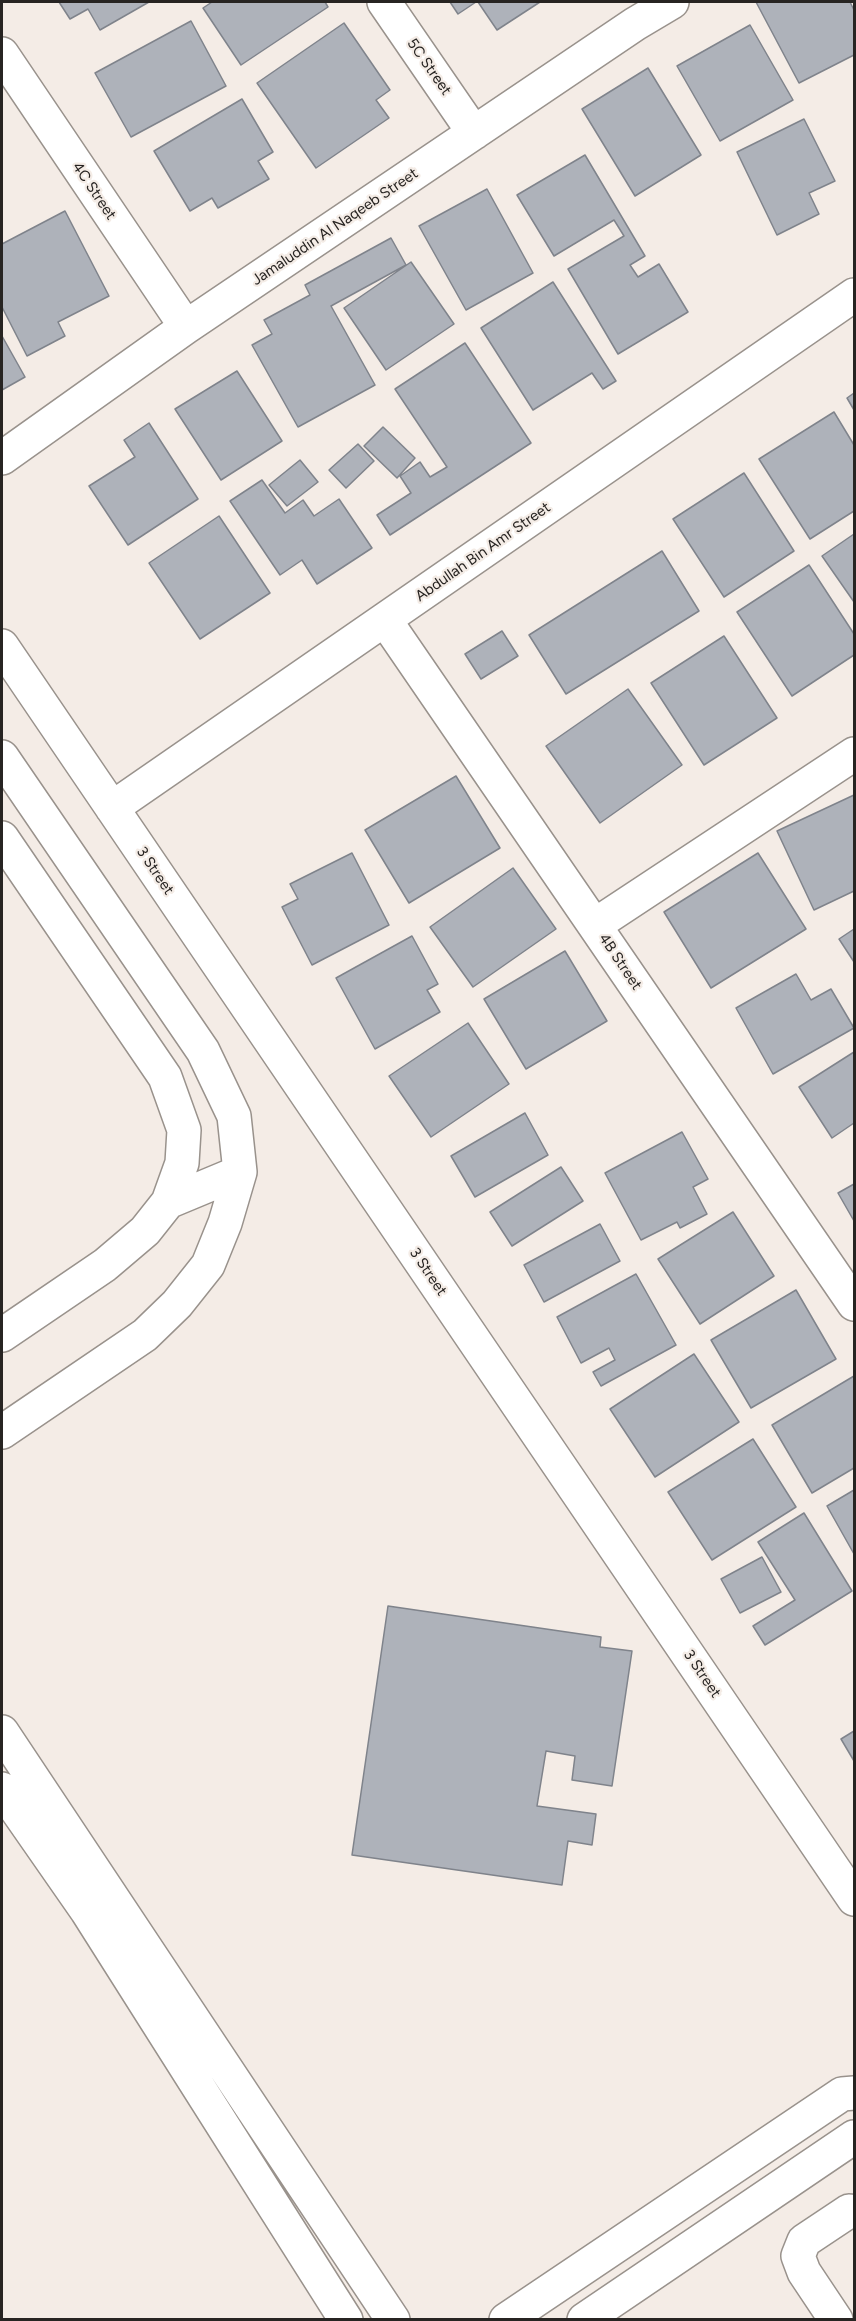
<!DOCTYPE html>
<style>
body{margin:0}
#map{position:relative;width:856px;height:2321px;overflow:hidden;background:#f4ece6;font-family:Figtree,sans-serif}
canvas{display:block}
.frame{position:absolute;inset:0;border:3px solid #272422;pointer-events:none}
</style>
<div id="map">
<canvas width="856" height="2321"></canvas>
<div class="frame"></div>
</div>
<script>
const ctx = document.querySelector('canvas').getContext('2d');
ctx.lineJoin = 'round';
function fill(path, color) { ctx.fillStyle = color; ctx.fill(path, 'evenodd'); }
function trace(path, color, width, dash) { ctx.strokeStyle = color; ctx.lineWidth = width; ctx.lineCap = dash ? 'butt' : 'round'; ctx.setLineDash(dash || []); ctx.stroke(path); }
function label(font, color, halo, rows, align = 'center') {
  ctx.font = font + ' Figtree,sans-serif'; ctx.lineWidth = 4.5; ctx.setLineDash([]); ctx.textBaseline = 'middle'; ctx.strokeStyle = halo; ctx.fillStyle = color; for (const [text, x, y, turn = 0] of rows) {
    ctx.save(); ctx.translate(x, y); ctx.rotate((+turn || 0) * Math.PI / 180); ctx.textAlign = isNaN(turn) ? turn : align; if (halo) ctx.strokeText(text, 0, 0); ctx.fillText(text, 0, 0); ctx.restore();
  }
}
const building = new Path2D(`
 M59,2H149L100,30L88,9L70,19Z
 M212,2H325L328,7L241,65L203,8Z
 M450,2H476L458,14Z
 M478,2H540L497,30Z
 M756,2H850L854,10V55L799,83Z
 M191,21L226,86L131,137L95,73Z
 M344,23L390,90L376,100L389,118L316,168L257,83Z
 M750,25L793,100L720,141L677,66Z
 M648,68L701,155L635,196L582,109Z
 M242,99L273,152L258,161L269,179L218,208L212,198L190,211L154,151Z
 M804,119L835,181L809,193L819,214L777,235L737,152Z
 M585,155L645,256L630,265L638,277L659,264L688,312L618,354L568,269L624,236L614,220L554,256L517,195Z
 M487,189L533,273L466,310L419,226Z
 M65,211L109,296L58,322L65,336L27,356L2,307V244Z
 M391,238L406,265L331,306L375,385L298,427L252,345L272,334L264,320L310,295L305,285Z
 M411,262L454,324L386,370L344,308Z
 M553,282L616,381L603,389L592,373L533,410L481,328Z
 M2,336L25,377L2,390Z
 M465,343L531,443L390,535L377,515L411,493L400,476L420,462L430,477L447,467L395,389Z
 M237,371L282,441L221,480L175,409Z
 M854,393V410L847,398Z
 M834,412L854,445V511L810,539L759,459Z
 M149,423L198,499L128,545L89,486L135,457L124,440Z
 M383,427L415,458L397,478L364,446Z
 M358,444L374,461L346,488L329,470Z
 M300,460L318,482L287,506L269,485Z
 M744,473L794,551L724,597L673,519Z
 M262,480L285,513L303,500L314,516L339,499L372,548L317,584L302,560L280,575L230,501Z
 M219,516L270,593L200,639L149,563Z
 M854,534V602L822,556Z
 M662,551L699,611L566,694L529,635Z
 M809,565L854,634V655L792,696L737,612Z
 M502,631L518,656L481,679L465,654Z
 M724,636L777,718L704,765L651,683Z
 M628,689L682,765L600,823L546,746Z
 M456,776L500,848L409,903L365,830Z
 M854,795V891L814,910L777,831Z
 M352,853L389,925L312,965L282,907L298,899L290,884Z
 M758,853L806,929L711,988L664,912Z
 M513,868L556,929L473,987L430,927Z
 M854,929V962L839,939Z
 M412,936L438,984L427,990L440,1012L375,1049L336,978Z
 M565,951L607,1021L526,1069L484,999Z
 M796,974L811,1000L831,989L854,1028L773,1074L736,1008Z
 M468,1023L509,1084L431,1137L389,1076Z
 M854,1052V1123L832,1138L799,1087Z
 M525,1113L548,1155L475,1197L451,1156Z
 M682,1132L708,1179L693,1187L707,1214L680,1228L677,1222L641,1240L605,1173Z
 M561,1167L583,1201L512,1246L490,1212Z
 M854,1184V1221L838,1193Z
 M733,1212L774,1276L700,1324L658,1259Z
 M600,1224L620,1261L544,1302L524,1265Z
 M636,1274L676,1345L601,1386L593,1372L615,1360L609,1348L581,1363L557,1317Z
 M796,1290L836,1359L751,1408L711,1340Z
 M694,1354L739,1422L655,1477L610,1409Z
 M854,1376V1468L812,1493L772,1425Z
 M753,1439L796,1507L712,1560L668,1492Z
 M854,1490V1554L827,1506Z
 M804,1513L852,1591L765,1645L753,1626L795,1600L758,1542Z
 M762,1557L781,1592L740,1613L721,1579Z
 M388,1606L601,1637L600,1647L632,1651L612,1786L572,1780L575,1756L546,1751L537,1806L596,1814L592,1845L568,1841L562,1885L352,1855Z
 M854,1731V1761L841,1739Z`);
const minor = new Path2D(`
 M384,2L474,133
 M2,54L186,327
 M2,458L186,327L635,24L672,2
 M385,620L854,1304
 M2,646L854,1899
 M2,757L203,1051L234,1116L240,1172L225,1223L208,1265L177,1304L145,1335L2,1432
 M112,808L854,295
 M2,838L165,1077L184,1130L182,1163L168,1202L145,1231L105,1265L2,1335
 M595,925L854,754
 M168,1202L240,1172
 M2,1732L393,2320
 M2,1789L87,1911L346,2320
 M506,2320L842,2094L854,2093
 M584,2320L854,2137
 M836,2320L804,2272L798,2256L804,2241L849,2211L854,2212`);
const streetNames = [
 ["5C Street",429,67,55],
 ["4C Street",94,191,56],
 ["Jamaluddin Al Naqeeb Street",335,227,-34],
 ["Abdullah Bin Amr Street",483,552,-35],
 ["3 Street",155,871,56],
 ["4B Street",620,962,56],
 ["3 Street",428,1272,56],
 ["3 Street",702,1674,56]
];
fill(building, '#aeb2ba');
trace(building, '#7f838b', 1.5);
trace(minor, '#99928c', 36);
trace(minor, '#fff', 33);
label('15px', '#272422', '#f4ece6', streetNames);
</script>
